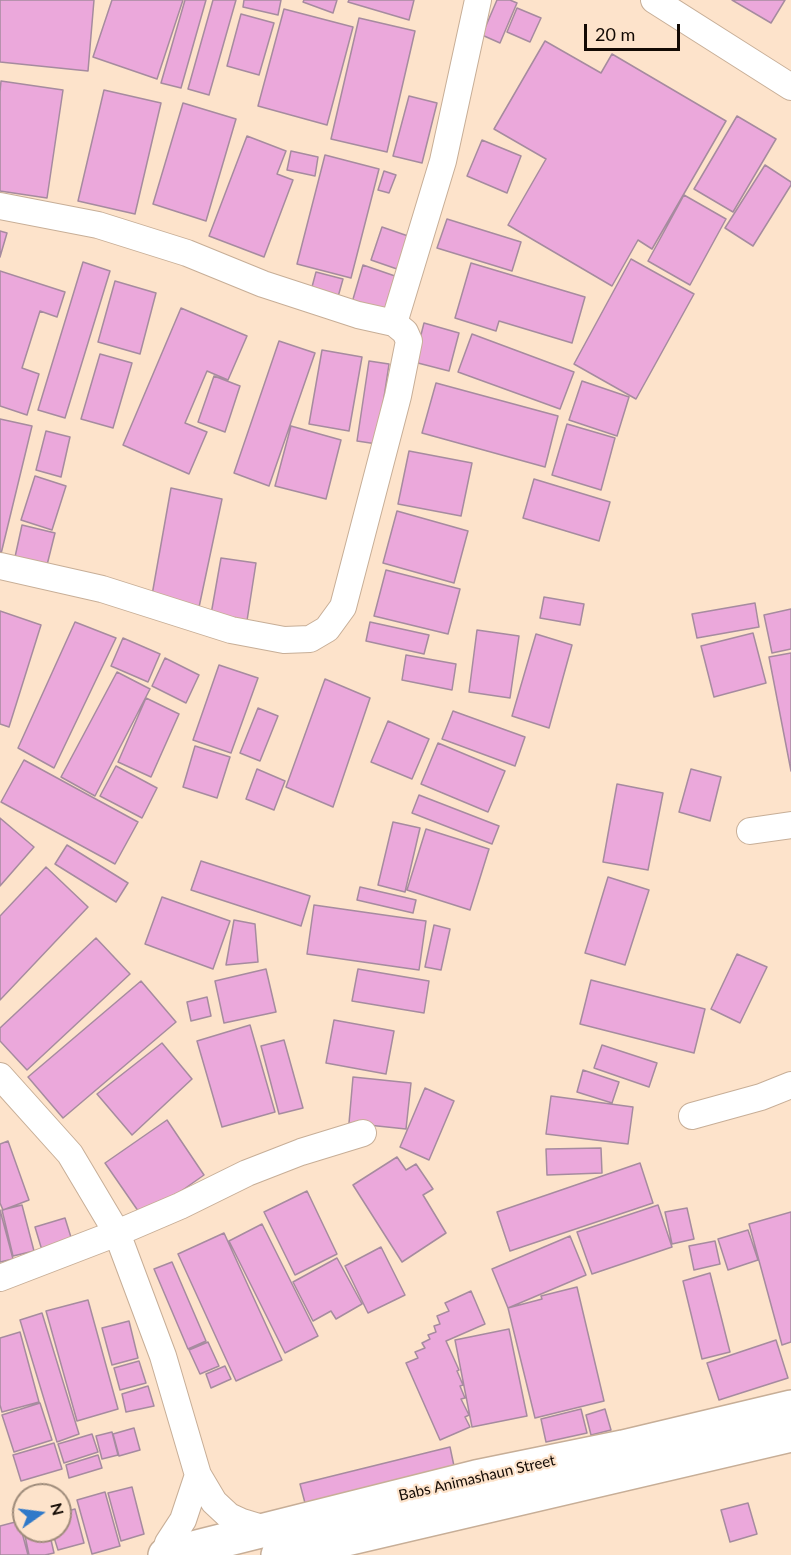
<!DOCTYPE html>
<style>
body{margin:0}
#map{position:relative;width:791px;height:1555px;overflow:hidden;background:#fde3cb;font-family:Lato,sans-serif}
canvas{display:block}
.north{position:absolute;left:12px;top:1483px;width:60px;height:60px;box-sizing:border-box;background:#fde3cb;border:2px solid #9f8c7b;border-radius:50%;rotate:76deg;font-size:16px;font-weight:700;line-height:24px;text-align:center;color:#130a04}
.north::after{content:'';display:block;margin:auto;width:21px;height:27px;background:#2f79c9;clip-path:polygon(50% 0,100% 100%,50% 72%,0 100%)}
.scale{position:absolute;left:584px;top:24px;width:96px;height:27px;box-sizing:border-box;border:3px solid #130a04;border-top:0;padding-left:8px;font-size:18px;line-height:21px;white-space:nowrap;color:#130a04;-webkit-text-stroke:4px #fde3cb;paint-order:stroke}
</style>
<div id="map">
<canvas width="791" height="1555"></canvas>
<div class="north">N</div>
<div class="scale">20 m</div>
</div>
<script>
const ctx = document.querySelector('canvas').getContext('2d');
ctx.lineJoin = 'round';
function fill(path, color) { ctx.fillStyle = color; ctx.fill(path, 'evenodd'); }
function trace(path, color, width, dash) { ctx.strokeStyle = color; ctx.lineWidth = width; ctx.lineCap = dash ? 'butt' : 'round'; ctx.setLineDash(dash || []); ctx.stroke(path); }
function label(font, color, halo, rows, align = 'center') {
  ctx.font = font + ' Lato,sans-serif'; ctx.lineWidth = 4.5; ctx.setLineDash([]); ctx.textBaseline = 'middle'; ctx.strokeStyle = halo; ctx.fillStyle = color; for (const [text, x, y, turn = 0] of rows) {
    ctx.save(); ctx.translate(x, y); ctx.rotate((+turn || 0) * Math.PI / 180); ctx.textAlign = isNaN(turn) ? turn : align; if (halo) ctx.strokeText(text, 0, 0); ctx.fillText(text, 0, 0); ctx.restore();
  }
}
const building = new Path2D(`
 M0,0H94L88,71L0,62Z
 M112,0H183L157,79L93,57Z
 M185,0H206L181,88L161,83Z
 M213,0H236L209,95L188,89Z
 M244,0H281L278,15L243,7Z
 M304,0H337L333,13L303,2Z
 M349,0H414L409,20L348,2Z
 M497,0H510L517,3L500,43L482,35Z
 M732,0H785L771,23Z
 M517,8L541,18L530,42L507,32Z
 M284,9L353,27L327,125L258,106Z
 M241,14L274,23L259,75L227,66Z
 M359,18L415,31L387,152L331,139Z
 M545,41L601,73L612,54L726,121L652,249L638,240L612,286L508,225L546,159L494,129Z
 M1,81L63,90L47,198L0,191V92Z
 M104,90L161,103L135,214L78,201Z
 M409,96L437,103L422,163L393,156Z
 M183,103L236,119L206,221L153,204Z
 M737,116L776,139L733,212L694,189Z
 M247,136L286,151L277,174L293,180L264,257L209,236Z
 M482,140L521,156L507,193L467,176Z
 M291,151L318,157L315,176L287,170Z
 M325,155L379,169L351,278L297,264Z
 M765,165L791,182V185L753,246L725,228Z
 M384,171L396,175L389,193L378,190Z
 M684,195L726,219L690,285L648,261Z
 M447,219L521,242L512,271L437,248Z
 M382,227L408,236L397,269L371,260Z
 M0,231L7,233L0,257Z
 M631,259L694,294L636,399L574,364Z
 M83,262L110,271L65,418L38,410Z
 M471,263L585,297L572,343L499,321L496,331L455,318Z
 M363,265L395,276L383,315L351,306Z
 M0,271L65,292L57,317L40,311L22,368L39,374L27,415L0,406Z
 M316,272L343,279L336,304L309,298Z
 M115,281L156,293L140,354L98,342Z
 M181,308L247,336L228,380L207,371L185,423L207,432L189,474L123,445Z
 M424,323L459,333L449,371L414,362Z
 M472,334L574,372L560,409L458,372Z
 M279,341L315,353L269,486L234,473Z
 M322,350L362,357L349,431L309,424Z
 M100,354L132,363L113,428L81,419Z
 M369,361L389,364L377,444L357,441Z
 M214,376L240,386L225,432L198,422Z
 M582,381L629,397L617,436L569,420Z
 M436,383L558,416L545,467L422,433Z
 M0,419L32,426L0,558Z
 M567,424L615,438L601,490L552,475Z
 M291,426L341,440L326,499L275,486Z
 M46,431L70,437L61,477L36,470Z
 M409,451L472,463L461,516L398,504Z
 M35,476L66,486L52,530L21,520Z
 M534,479L610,502L599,541L523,518Z
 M171,488L222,499L198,612L152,595Z
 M397,511L468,531L454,583L383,563Z
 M22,525L55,533L47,565L15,557Z
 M221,558L256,563L246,627L210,620Z
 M386,570L460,589L448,634L374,616Z
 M544,597L584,604L580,625L540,618Z
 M755,603L759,627L697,638L692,614Z
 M791,609V649L772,653L764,615Z
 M0,611L41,625L9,727L0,724Z
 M75,622L116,638L54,768L18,748Z
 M370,622L429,635L424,654L366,641Z
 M477,630L519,636L510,698L469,692Z
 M753,633L766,683L714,697L701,646Z
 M536,634L572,645L549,728L512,716Z
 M123,638L160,654L148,682L111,666Z
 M791,653V771L769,657Z
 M406,655L456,664L452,690L402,680Z
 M165,658L199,675L186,703L152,686Z
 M219,665L258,678L231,753L193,740Z
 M117,672L150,689L95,796L61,777Z
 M325,679L370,698L333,807L286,787Z
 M146,698L179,714L151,777L118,762Z
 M258,708L278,716L260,761L240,753Z
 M453,711L525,737L515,766L442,739Z
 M388,721L429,739L412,779L371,762Z
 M438,743L505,771L488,812L421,784Z
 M195,746L230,757L217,798L183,787Z
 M24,760L138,822L115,864L1,802Z
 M116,766L157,788L142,818L100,796Z
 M257,769L285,781L274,810L246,799Z
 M691,769L721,777L710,821L679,812Z
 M617,784L663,793L648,870L603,862Z
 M419,795L499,826L492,844L412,813Z
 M0,818L34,847L0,886Z
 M393,822L420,828L405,892L378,885Z
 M426,829L489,849L470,910L407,890Z
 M67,845L128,883L116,902L55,864Z
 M201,861L310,896L301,926L191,890Z
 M46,867L88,907L0,1000V916Z
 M608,877L649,890L625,965L585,953Z
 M360,887L416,900L413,913L357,900Z
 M162,897L230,921L213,969L145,944Z
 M314,905L426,921L419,970L307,954Z
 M234,920L255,924L258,962L226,965Z
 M434,925L450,929L441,970L425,967Z
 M96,938L130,974L27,1070L0,1041V1028Z
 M737,954L767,967L740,1023L711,1009Z
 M266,969L276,1012L224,1023L215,981Z
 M358,969L429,981L424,1013L352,1001Z
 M591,980L705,1009L694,1053L580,1024Z
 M141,981L176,1022L63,1118L28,1077Z
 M207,997L211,1016L191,1021L187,1002Z
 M334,1020L394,1031L386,1074L326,1063Z
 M250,1025L275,1112L222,1127L197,1041Z
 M284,1040L303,1108L279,1114L261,1046Z
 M162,1043L192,1079L132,1135L97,1094Z
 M602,1045L657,1063L649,1087L594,1068Z
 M583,1070L619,1082L612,1103L577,1092Z
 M353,1077L411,1083L406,1129L349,1123Z
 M425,1088L454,1101L429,1160L400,1147Z
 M551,1096L633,1107L628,1144L546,1134Z
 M167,1120L204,1175L143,1218L105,1163Z
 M8,1141L29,1200L3,1210L0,1203V1144Z
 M601,1148L602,1173L547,1175L546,1149Z
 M397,1157L406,1170L416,1164L433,1189L423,1195L446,1233L402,1262L353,1185Z
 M640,1163L653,1203L510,1251L497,1212Z
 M307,1191L337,1254L295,1275L264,1212Z
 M22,1205L34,1251L13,1256L2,1210Z
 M658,1205L672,1247L592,1274L577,1232Z
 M687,1208L694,1239L672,1244L665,1212Z
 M0,1210L13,1259L0,1262Z
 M791,1212V1342L782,1345L749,1224Z
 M65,1218L74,1247L44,1257L35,1227Z
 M262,1224L318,1336L285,1353L229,1241Z
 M748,1230L758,1260L728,1270L718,1239Z
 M224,1233L282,1360L236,1381L178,1254Z
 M570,1236L586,1275L508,1308L492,1269Z
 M715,1241L720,1264L694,1270L689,1246Z
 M381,1247L405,1295L368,1313L345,1266Z
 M337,1258L362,1304L336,1319L331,1311L313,1321L293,1282Z
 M172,1262L206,1341L188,1349L154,1269Z
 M710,1273L730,1352L702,1359L683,1281Z
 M577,1287L604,1401L535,1418L508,1308L542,1299L541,1296Z
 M471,1291L485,1324L446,1341L459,1370L457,1371L463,1385L460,1386L465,1398L461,1399L469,1415L465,1417L470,1427L440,1440L406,1363L418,1358L415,1352L425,1348L422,1343L430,1339L428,1335L436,1332L434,1326L440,1324L437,1316L449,1311L445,1303Z
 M88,1300L118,1409L77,1421L46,1311Z
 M42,1313L79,1434L57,1442L20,1320Z
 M129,1321L138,1358L112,1365L102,1328Z
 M509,1329L527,1416L472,1427L455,1340Z
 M20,1332L39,1402L2,1412L0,1405V1338Z
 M776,1340L788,1378L719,1400L707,1363Z
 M208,1342L219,1366L200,1374L189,1350Z
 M139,1361L146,1383L120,1390L114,1368Z
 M225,1366L231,1379L211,1388L206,1374Z
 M148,1386L154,1406L126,1412L122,1394Z
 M40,1403L52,1440L14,1452L2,1415Z
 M581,1409L587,1433L546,1442L541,1419Z
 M605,1409L611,1430L591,1435L586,1415Z
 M134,1428L140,1450L119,1456L113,1434Z
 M112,1432L118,1455L102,1459L96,1436Z
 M92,1434L98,1452L64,1463L58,1444Z
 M54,1443L62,1469L21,1481L13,1455Z
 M450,1447L454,1466L305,1503L300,1484Z
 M98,1455L102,1468L69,1478L66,1465Z
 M132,1487L144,1534L121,1541L108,1493Z
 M105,1492L120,1546L92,1554L77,1500Z
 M748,1503L757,1534L730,1542L721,1510Z
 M75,1509L84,1543L58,1550L52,1531H60V1513Z
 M24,1513V1527H23L20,1514Z
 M19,1521L28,1555H0V1526Z
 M24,1531H49L54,1553L45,1555H29Z`);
const minor = new Path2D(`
 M654,0L791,87
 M0,206L98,225L187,253L263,284L358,315L394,323L443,161L478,0
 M0,566L102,589L231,630L284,640L310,639L327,629L343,607L398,396L409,341L405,332L394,323
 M750,831L791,825
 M0,1076L70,1154L117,1233L163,1356L198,1475L214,1502L229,1516L242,1522L265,1529
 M692,1116L761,1097L791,1085
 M0,1278L117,1233L180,1206L247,1173L301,1152L363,1133
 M164,1555L168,1543L183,1520L198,1475`);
const secondary = new Path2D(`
 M165,1555L476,1477L623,1447L791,1407
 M278,1555L791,1435`);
const streetNames = [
 ["Babs Animashaun Street",477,1478,-13]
];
fill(building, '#eba8db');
trace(building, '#a68b9f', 1.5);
trace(minor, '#c7ae97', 28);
trace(secondary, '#c7ae97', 36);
trace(minor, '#fff', 26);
trace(secondary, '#fff', 33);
label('15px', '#130a04', '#fde3cb', streetNames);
</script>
